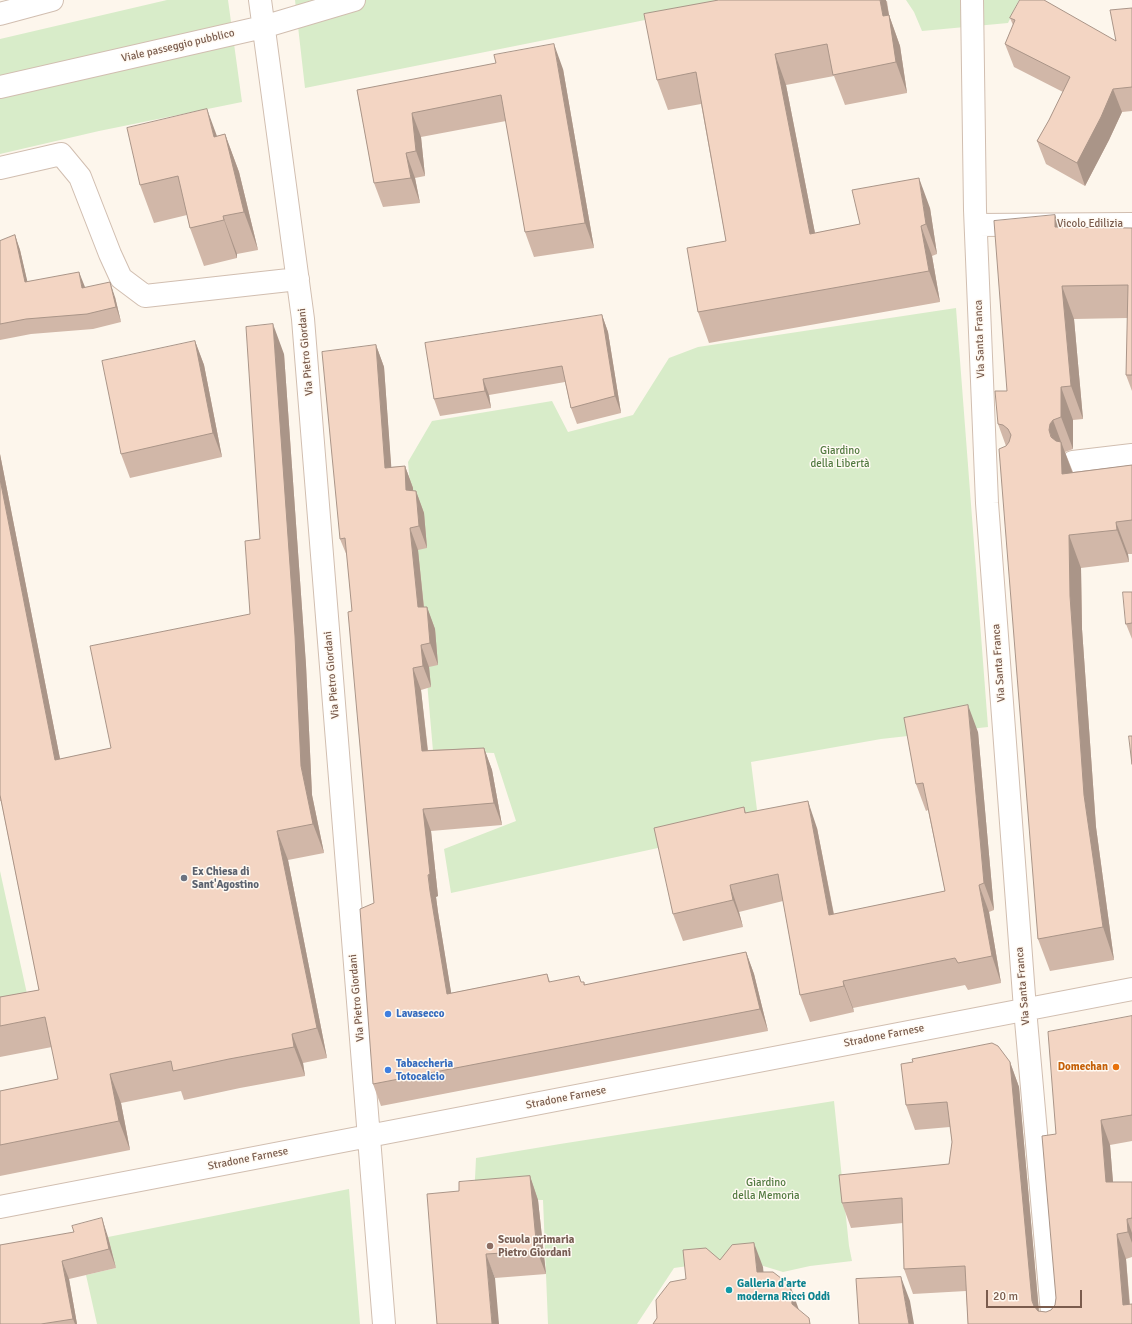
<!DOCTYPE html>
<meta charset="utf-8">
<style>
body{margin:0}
#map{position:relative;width:1132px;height:1324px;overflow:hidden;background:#fdf6ec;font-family:Signika,sans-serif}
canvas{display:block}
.scale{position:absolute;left:986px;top:1290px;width:96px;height:18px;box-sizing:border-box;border:2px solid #7a5c4d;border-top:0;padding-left:5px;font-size:12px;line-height:14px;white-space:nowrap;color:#7a5c4d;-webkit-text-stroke:3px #fffaf3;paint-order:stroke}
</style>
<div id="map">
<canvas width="1132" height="1324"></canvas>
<div class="scale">20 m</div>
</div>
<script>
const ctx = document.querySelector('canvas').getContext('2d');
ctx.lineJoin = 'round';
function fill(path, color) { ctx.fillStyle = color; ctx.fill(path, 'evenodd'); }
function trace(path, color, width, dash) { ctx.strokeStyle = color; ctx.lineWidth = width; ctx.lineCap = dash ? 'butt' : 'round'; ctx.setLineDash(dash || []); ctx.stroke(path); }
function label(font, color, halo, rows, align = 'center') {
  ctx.font = font + ' Signika,sans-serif'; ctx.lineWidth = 3; ctx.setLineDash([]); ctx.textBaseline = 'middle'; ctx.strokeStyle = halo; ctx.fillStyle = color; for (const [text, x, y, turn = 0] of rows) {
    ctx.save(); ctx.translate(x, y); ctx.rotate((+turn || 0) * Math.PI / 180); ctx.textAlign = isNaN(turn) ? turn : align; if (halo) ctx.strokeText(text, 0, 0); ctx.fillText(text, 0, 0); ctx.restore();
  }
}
const green = new Path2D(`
 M167,0H228L242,102L99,131L0,154V39Z
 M295,0H745L305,88Z
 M906,0H1019L1008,23L922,31L914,12Z
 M956,308L988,727L881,739L751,762L759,826L451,893L444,849L516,821L494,753L433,751L408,462L432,421L552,401L568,432L633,415L669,358L698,347Z
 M0,871L31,1012L0,1018Z
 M834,1101L849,1246L852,1261L810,1266L783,1272L760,1265H695L674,1268L637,1324H548L543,1200L474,1199L476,1158L560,1144Z
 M349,1189L360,1324H97L86,1275L116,1268L108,1237Z`);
const minor = new Path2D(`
 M260,0L303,319L384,1324
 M972,0L975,210L987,503L1025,1009L1053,1324
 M0,14L52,0
 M0,87L263,27L354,0
 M0,168L61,154L80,177L110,254L121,278L145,296L298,279
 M976,225L1132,224
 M1073,462L1132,455
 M0,1207L1132,989`);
const wall = new Path2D(`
 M887,1L889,15L900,46L907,93L845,105L834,76L786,85L815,233L860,224L930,208L937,254L932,256L940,302L709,343L698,312L726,241L701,104L668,110L657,80Z
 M1132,8V111L1122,112L1109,140L1085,186L1046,164L1037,141L1049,120L1063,92L1014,67L1005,44L1013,25L1010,18L1116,41Z
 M563,69L594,248L534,257L525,232L506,121L421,137L425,176L415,178L420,203L383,207L374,183L357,90Z
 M225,134L239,172L258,250L237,254V258L204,266L190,228L187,215L154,223L140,185L217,136Z
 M1055,215L1059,227L1132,228V391L1126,375L1128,318L1074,319L1083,419L1073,420V449L1065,452L1073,472L1132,465V554H1128L1129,562L1081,568L1082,629L1096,827L1114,960L1050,971L1038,939L1006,446L998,424Z
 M15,235L20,250L27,281L85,287L115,297L121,322L93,329L31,334L0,340V241Z
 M602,315L608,332L621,413L577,424L571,408L565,382L489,395L491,408L440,416L434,399Z
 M195,341L204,365L222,457L130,478L121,454Z
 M376,345L384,367L391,467L405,466L413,488V491H416L424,513L427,548L418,550L424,607H427L435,629L438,665L429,667L431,687L421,690L428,750L484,748L492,770L502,825L431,831L438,896L436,897L438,912L451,993L547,974L550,982H584L585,985L746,952L754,974L768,1031L381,1106L373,1084L374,903L352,611L347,556L340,539Z
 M284,354L306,665L312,795L324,853L288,860L327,1058L303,1063L305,1076L240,1088L184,1100L181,1091L121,1103L130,1150L0,1176V1091L58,1079L52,1047L0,1057V997L39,990L1,801H0V454L60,759L111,748L250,614Z
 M1132,592V639L1126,624Z
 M978,732L994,910L989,912L1001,983L968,990L965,985L853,1008L854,1012L810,1022L800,995L783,901L739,912L743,927L683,941L673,914L744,807L746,813L817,828L834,914L945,891L928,810L926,811L916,784Z
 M1132,1016V1141L1110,1145L1113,1182H1132V1257L1126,1259L1130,1304L968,1324L966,1291L913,1294L904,1269L903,1223L851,1228L842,1203L949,1164L952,1142L950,1127L915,1130L906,1105L1010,1062L1019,1087L1039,1311L1046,1312L1051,1310L1055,1305L1056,1298V1134Z
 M530,1176L538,1200L546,1274L495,1278L459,1191Z
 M108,1237L116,1268L69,1279L77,1324H0V1245Z`);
const shadedWall = new Path2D(`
 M880,0H886L889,15L900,46L907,93L896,62L883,16Z
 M554,44L563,69L594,248L585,223Z
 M775,54L786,85L821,264L810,234Z
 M1113,89L1122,112L1109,140L1085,186L1077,163Z
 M207,109L221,147L214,137Z
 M412,113L421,137L425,176L416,151Z
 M225,134L239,172L258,250L244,212Z
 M406,153L415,178L420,203L411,178Z
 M919,178L930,208L937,254L926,224Z
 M1055,215L1066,248L1055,227Z
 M223,216L237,254V258L224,220Z
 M921,226L932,256L940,302L929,271Z
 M15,235L20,250L31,297L25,282Z
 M79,272L85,287L87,303L82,288Z
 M110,282L115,297L121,322L116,307Z
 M1062,286L1074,319L1083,419L1071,386Z
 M602,315L608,332L621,413L615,396Z
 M273,324L284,354L306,665L312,795L324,853L313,824L301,766Z
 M195,341L204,365L222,457L213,433Z
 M376,345L384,367L393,490L385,468Z
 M483,379L489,395L491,408L485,391Z
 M1061,387L1073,420V449L1061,417Z
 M1053,420L1073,474H1062L1061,463L1049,430L1050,424Z
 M0,454L66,789L55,760L0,479Z
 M405,466L413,488L414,512L406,490Z
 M416,491L424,513L427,548L419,526Z
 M1116,522L1128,554L1129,562L1117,530Z
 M410,528L418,550L426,629L418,607Z
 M1069,535L1081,568L1082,629L1096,827L1114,960L1103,927L1084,795L1070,596Z
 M427,607L435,629L438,665L430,643Z
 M421,645L429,667L431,687L423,666Z
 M413,668L421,690L430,772L422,751Z
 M968,705L978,732L994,910L984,883Z
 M484,748L492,770L502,825L494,803Z
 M808,801L817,828L839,942L829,915Z
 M423,809L431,831L438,896L436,897L438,912L455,1016L447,994L430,891Z
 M277,831L288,860L327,1058L317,1028Z
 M730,885L739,912L743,927L733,900Z
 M979,885L989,912L1001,983L992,956Z
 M746,952L754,974L768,1031L760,1009Z
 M843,981L853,1008L854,1012L844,986Z
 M292,1034L303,1063L305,1076L294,1047Z
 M1010,1062L1019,1087L1040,1324L1032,1301Z
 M110,1074L121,1103L130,1150L119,1121Z
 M1101,1120L1110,1145L1115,1207L1106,1182Z
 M530,1176L538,1200L546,1274L537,1251Z
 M102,1218L108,1237L116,1268L109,1249Z
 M1127,1219L1132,1233V1243L1128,1232Z
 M1117,1234L1126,1259L1131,1324L1123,1305Z
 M754,1243L763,1267L766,1297L757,1272Z
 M486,1254L495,1278L499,1324H492Z
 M62,1261L69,1279L77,1324H75L73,1319Z
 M901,1277L910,1301L914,1324H909Z
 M790,1285L799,1310L792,1304Z`);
const building = new Path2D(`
 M719,0H880L883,16L889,15L896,62L833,75L827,44L775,54L810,234L860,224L852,190L919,178L926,224L921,226L929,271L698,312L687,248L726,241L696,72L657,80L644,14Z
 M1020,0H1044L1116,41L1110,10L1132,8V87L1113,89L1101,117L1077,163L1037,141L1049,120L1070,77L1005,44L1015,20L1010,18Z
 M554,44L585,223L525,232L501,95L412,113L416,151L406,153L411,178L374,183L357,90L496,63L494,55Z
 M207,109L214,137L225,134L244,212L223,216L224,220L190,228L178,176L140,185L127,128Z
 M1055,215V227L1132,228V375H1126L1128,285L1062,286L1071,386L1061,387V417L1053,420L1050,424L1049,430L1051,437L1056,441L1061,442L1062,474L1132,465V520L1116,522L1117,530L1069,535L1070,596L1084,795L1103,927L1038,939L999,449L1006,446L1009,442L1011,435L1008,429L1003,425L998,424L995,391H1007L994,221Z
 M15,235L25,282L79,272L82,288L110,282L116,307L87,314L26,319L0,324V241Z
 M602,315L615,396L571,408L562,366L483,379L485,391L434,399L425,343Z
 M273,324L295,636L301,766L313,824L277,831L317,1028L292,1034L294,1047L229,1059L173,1071L171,1061L110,1074L119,1121L0,1145V1091L58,1079L45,1017L0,1026V997L39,990L0,795V479L55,760L111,748L90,646L250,614L245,541L260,539L246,327Z
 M195,341L213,433L121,454L102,361Z
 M376,345L385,468L405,466L406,490L416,491L419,526L410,528L418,607H427L430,643L421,645L423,666L413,668L422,751L484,748L494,803L423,809L430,874L428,875L430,891L447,994L547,974L549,982L579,976L581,982H584V985L746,952L760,1009L373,1084L360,909L374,903L348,612L352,611L345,538L340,539L322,352Z
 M1123,592H1132V623L1126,624Z
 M968,705L984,883L979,885L992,956L958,963L955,958L843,981L844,986L800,995L778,874L730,885L733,900L673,914L654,828L744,807L745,813L808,801L829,915L945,891L923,783L916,784L904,718Z
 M1129,736H1132V764Z
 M1132,1016V1115L1101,1120L1106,1182H1132V1218L1127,1219L1128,1232L1117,1234L1123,1305L1132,1304V1324H968L965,1266L904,1269L902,1198L842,1203L839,1175L949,1164L952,1142L947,1102L906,1105L901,1064L913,1062L912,1059L992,1043L998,1046L1010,1062L1032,1301L1034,1306L1038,1311L1046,1312L1051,1310L1055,1305L1056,1298L1042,1136L1056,1134L1048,1032Z
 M530,1176L537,1251L486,1254L492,1324H437L427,1194L459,1191V1182Z
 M102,1218L109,1249L62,1261L73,1319L41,1324H0V1245L74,1232L72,1226Z
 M754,1243L757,1272H773L790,1285L792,1304L809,1318L810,1324H653L657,1318L656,1300L670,1282L686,1279L683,1250L706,1248L720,1260L732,1245Z
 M901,1277L909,1324H859L856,1279Z`);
const markers = [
 [184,878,4,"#6b7280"],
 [388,1014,4,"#3f7fe0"],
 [1116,1067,4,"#e8710a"],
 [388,1070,4,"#3f7fe0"],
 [490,1246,4,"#8d6e63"],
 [729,1290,4,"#0f9aa8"]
];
const streetNames = [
 ["Viale passeggio pubblico",178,46,-13],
 ["Vicolo Edilizia",1090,224],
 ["Via Santa Franca",980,339,-92],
 ["Via Pietro Giordani",306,352,-95],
 ["Via Santa Franca",999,663,-94],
 ["Via Pietro Giordani",332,675,-95],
 ["Via Santa Franca",1023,986,-95],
 ["Via Pietro Giordani",357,998,-95],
 ["Stradone Farnese",884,1036,-11],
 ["Stradone Farnese",566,1098,-11],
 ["Stradone Farnese",248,1159,-11]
];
const parkNames = [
 ["Giardino",840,451],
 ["della Libertà",840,464],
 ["Giardino",766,1183],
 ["della Memoria",766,1196]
];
const worshipNames = [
 ["Ex Chiesa di",192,872],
 ["Sant'Agostino",192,885]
];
const shopNames = [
 ["Lavasecco",396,1014],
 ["Tabaccheria",396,1064],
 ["Totocalcio",396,1077]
];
const foodNames = [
 ["Domechan",1108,1067]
];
const educationNames = [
 ["Scuola primaria",498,1240],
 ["Pietro Giordani",498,1253]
];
const cultureNames = [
 ["Galleria d'arte",737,1284],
 ["moderna Ricci Oddi",737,1297]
];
fill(green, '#d8ecc9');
trace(minor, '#d1beb0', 24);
trace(minor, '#fff', 22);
fill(wall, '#d1b7a8');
fill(shadedWall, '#aa9588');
fill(building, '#f3d5c3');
trace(building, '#aa9588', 1);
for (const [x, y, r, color] of markers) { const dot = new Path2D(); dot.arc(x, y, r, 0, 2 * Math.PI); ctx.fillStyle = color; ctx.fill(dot); trace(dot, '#fffaf3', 1.5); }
label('11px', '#7a5c4d', '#fffaf3', streetNames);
label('11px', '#537a41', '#fffaf3', parkNames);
label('bold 11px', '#5b616d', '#fffaf3', worshipNames, 'left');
label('bold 11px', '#366cbe', '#fffaf3', shopNames, 'left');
label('bold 11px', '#c56008', '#fffaf3', foodNames, 'right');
label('bold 11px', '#785e54', '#fffaf3', educationNames, 'left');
label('bold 11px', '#0d838f', '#fffaf3', cultureNames, 'left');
</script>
